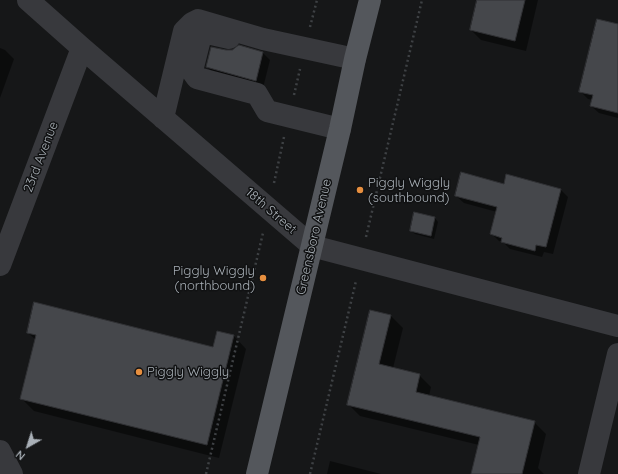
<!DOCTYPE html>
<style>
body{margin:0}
#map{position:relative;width:618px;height:474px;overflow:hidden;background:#161718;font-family:Quicksand,sans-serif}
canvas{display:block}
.north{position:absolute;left:8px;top:426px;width:40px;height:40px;-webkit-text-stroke:3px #111213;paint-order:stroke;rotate:219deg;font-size:11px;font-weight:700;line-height:16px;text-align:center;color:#a9b0b7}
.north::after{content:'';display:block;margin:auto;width:14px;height:18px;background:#a9b0b7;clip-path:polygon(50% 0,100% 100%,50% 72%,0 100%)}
</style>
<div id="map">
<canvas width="618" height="474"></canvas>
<div class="north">N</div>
</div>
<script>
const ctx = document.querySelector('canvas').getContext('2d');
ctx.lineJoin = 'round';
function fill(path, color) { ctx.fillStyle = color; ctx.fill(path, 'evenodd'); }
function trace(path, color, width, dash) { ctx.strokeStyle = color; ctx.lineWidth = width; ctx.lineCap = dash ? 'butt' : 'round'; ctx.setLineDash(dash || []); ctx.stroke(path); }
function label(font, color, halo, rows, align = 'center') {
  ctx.font = font + ' Quicksand,sans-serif'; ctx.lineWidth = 3; ctx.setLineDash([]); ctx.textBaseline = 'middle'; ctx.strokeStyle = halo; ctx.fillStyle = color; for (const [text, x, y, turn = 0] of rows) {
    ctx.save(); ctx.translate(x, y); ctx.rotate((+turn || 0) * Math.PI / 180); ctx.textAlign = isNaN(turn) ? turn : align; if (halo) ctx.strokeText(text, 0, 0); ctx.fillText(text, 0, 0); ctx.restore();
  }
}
const shadow = new Path2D(`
 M478,0H538L526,51L481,40L471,30Z
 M618,25V118L599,113L591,106L593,100L588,99L581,92Z
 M0,48L5,50L14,59L0,98Z
 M263,53L270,60L263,88L214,74L207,67Z
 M504,185L561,190L568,197L553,254L544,252L542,257L510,249L504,243L499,241L492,234L497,212L464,203L456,196Z
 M435,218L438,222L434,239L415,234L411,231Z
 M391,316L403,328L393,368L419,375L431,387L429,396L534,422L546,434L538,468L544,474H475L479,445L360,416L348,404Z
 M28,333L213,349L234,336L246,349L219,458L34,411L21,398L36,340Z
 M330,461L381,474H327Z`);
const building = new Path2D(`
 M477,0H525L515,41L470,30Z
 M597,19L618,24V113L590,106L593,95L579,92Z
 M239,45L263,52L256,81L206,67L211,47L226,50H232Z
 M461,172L504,184L506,174L561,189L546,247L536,245L535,251L501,242L502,238L490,234L497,207L455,196Z
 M414,212L435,217L431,236L410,231Z
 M34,302L213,347L217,331L234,335L207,445L20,399L36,335L27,333Z
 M370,310L391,315L379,364L420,374L416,392L535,421L522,474H471L480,437L347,405Z`);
const path = new Path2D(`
 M310,27L317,0
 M294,95L300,69
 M274,183L284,137
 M366,237L422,0
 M206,474L263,233
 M310,474L356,281`);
const minor = new Path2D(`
 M28,0L82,48L312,246L618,326
 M229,38L207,33L201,35L192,71L197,78L257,94L267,111L340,129
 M163,118L184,31L192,23L198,20L263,39L355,59
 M0,265L82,48
 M0,451L12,474
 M589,474L618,354`);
const major = new Path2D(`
 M257,474L340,129L355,59L370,0`);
const markers = [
 [360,190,4,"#e78f3f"],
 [263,278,4,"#e78f3f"],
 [139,372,4,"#e78f3f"]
];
const streetNames = [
 ["23rd Avenue",41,157,-69],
 ["18th Street",271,211,41],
 ["Greensboro Avenue",314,237,-77]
];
const poiNames = [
 ["Piggly Wiggly",368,183],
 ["(southbound)",368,198],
 ["Piggly Wiggly",255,271,"right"],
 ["(northbound)",255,286,"right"],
 ["Piggly Wiggly",147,372]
];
fill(shadow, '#0007');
fill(building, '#45474b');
trace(building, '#303134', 1);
trace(path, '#3e4144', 2.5, [2, 3]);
trace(minor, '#38393d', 22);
trace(major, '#54575c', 22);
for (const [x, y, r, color] of markers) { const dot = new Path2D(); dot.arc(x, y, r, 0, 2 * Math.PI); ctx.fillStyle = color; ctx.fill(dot); trace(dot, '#111213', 1.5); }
label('13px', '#a9b0b7', '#111213', streetNames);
label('13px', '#a9b0b7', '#111213', poiNames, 'left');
</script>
